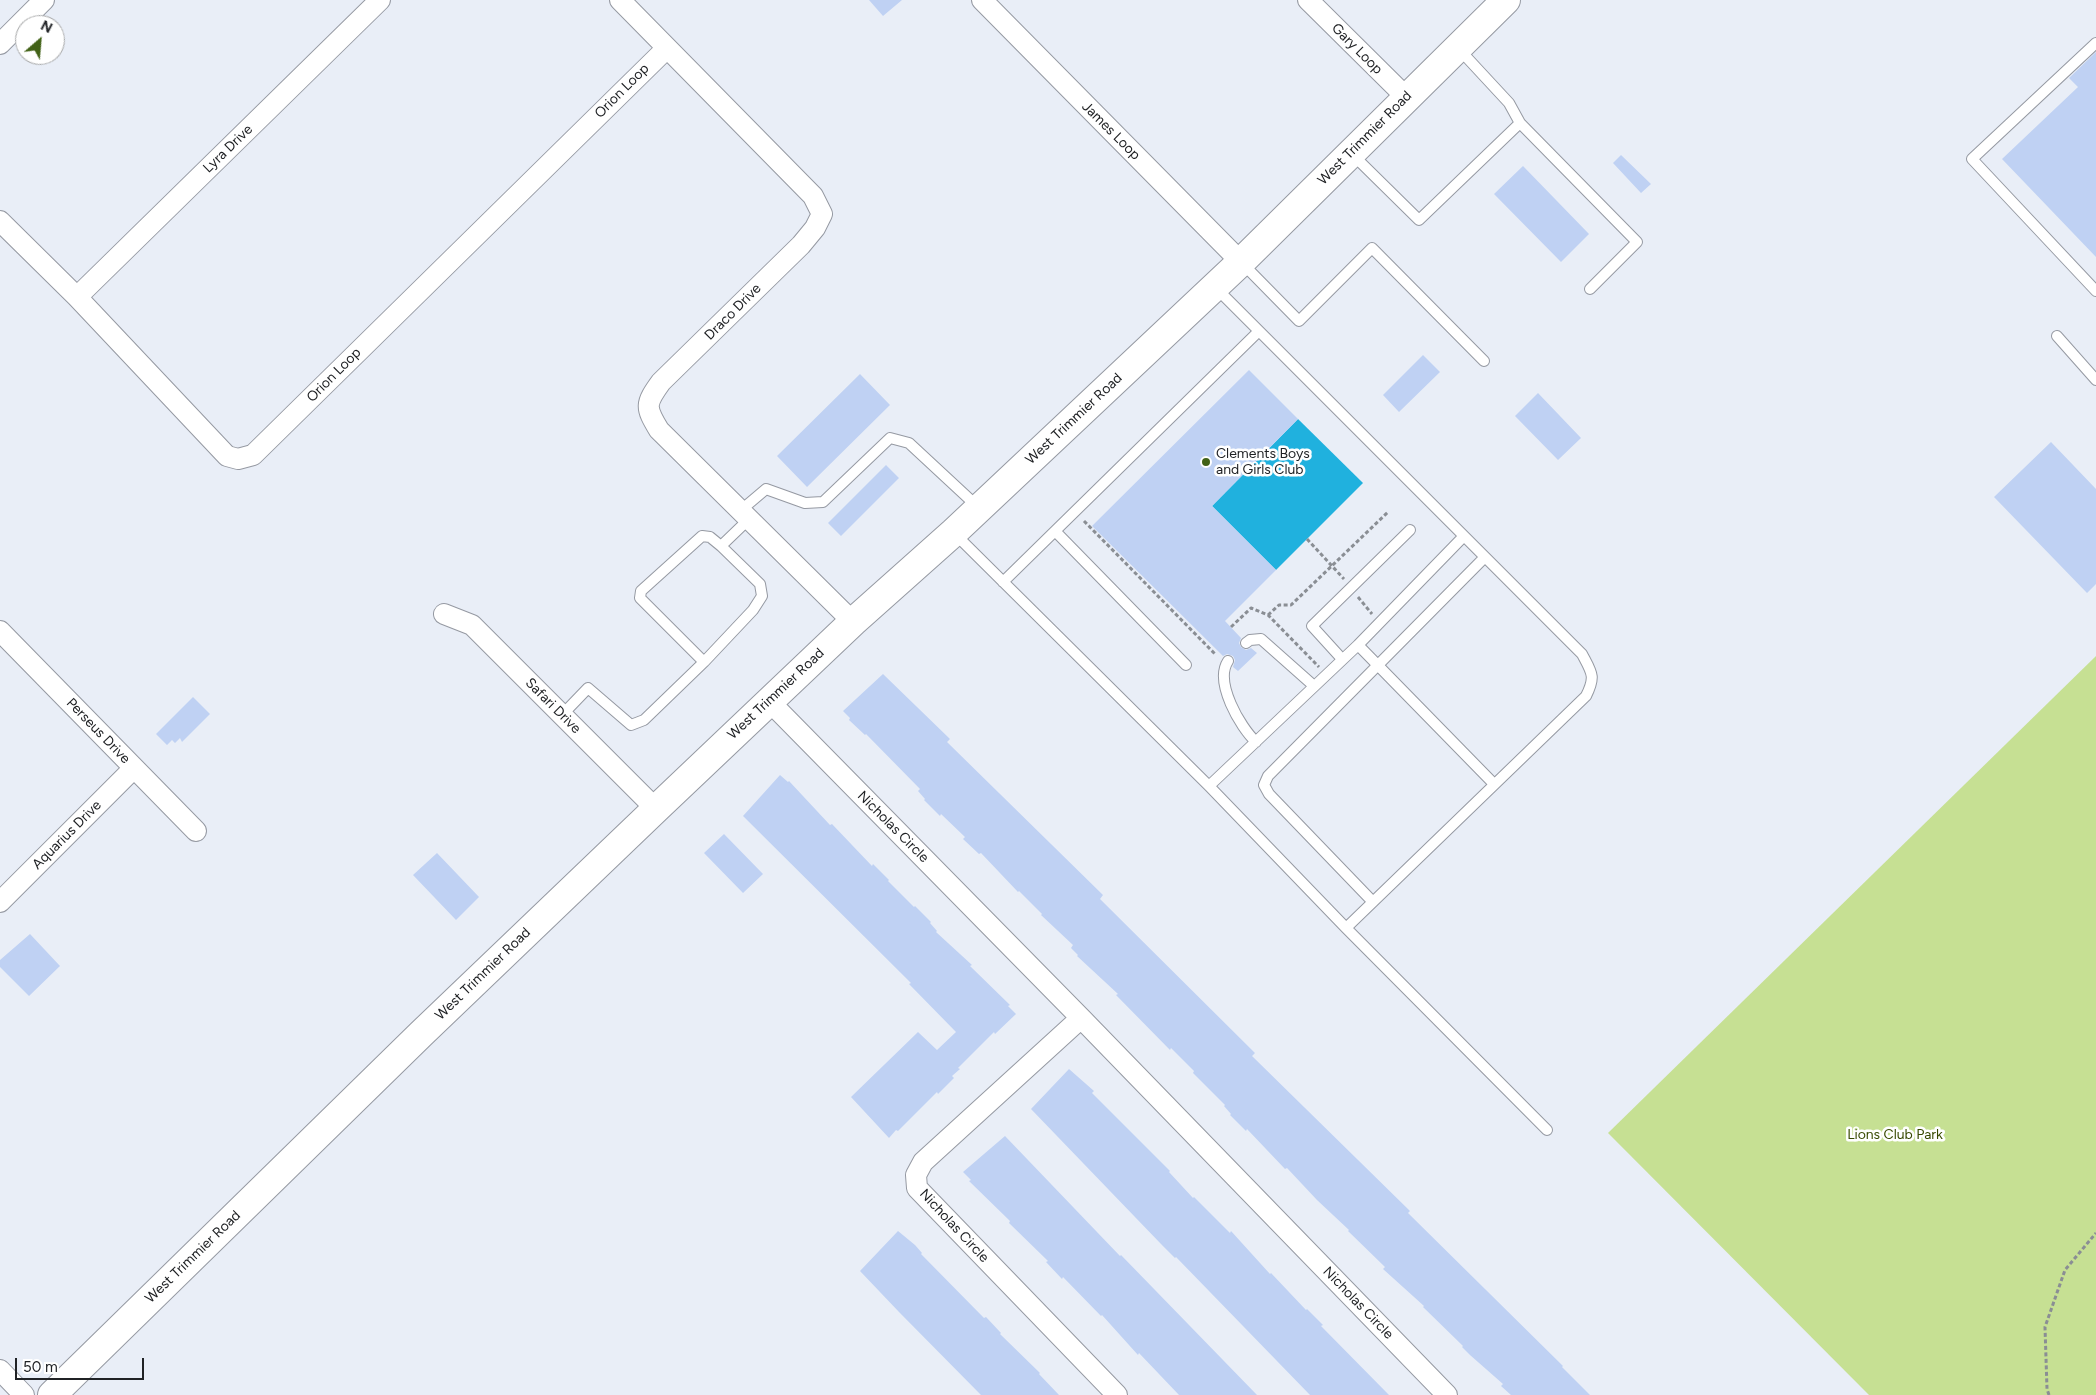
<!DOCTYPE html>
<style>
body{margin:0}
#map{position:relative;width:2096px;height:1395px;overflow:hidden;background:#e9eef7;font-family:Figtree,sans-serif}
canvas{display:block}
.north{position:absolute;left:15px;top:15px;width:50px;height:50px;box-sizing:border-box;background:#fff;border:1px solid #a6a7a8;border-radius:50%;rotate:27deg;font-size:14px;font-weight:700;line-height:20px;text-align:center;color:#202225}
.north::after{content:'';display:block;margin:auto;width:18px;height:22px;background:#426217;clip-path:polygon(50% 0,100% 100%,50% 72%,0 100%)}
.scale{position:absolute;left:15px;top:1358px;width:129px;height:22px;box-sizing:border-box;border:2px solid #202225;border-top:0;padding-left:6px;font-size:15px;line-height:18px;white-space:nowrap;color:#202225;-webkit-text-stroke:4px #fff;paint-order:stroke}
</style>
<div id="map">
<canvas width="2096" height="1395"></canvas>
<div class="north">N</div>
<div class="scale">50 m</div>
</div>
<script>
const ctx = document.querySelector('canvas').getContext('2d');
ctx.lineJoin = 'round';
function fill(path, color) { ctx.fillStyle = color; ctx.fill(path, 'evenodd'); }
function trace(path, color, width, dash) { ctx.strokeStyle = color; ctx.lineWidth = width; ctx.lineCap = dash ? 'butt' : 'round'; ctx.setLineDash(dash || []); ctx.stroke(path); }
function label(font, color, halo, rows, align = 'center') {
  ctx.font = font + ' Figtree,sans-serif'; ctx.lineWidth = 5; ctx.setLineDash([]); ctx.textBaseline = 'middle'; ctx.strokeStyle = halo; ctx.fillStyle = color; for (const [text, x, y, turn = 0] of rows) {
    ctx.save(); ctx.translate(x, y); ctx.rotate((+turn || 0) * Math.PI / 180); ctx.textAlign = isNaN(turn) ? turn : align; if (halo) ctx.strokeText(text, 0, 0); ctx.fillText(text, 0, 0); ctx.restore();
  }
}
const green = new Path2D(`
 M2096,656V1395H1869L1608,1133Z`);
const water = new Path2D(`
 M1298,419L1363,483L1276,570L1212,506Z`);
const building = new Path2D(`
 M869,0H902L883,16Z
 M2096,52V257L2002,159L2078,87L2069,78Z
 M1621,155L1651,184L1641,193L1613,163Z
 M1523,166L1589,234L1561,262L1494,194Z
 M1423,355L1440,372L1399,412L1383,395Z
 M1249,370L1298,419L1212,506L1276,570L1225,621L1241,638L1239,643L1241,647L1246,650L1251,648L1257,653L1238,671L1233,667L1235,660L1233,656L1227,654L1223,656L1092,526Z
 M860,374L890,405L807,487L777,456Z
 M1538,393L1581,438L1558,460L1515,416Z
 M2051,442L2096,489V584L2087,593L1994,497Z
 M886,465L899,478L841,536L828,523Z
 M883,674L950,739L947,742L1103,895L1100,899L1255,1053L1252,1056L1410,1211L1408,1213L1563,1366L1562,1367L1590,1395H1511L1501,1386L1503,1384L1470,1355L1462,1347L1463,1346L1423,1307L1424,1306L1383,1269L1385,1267L1348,1231L1349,1230L1317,1200L1287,1168L1285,1169L1247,1129L1246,1131L1230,1115L1231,1114L1224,1106L1225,1105L1193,1073L1194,1071L1171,1048L1170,1050L1116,995L1118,994L1077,956L1078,955L1071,948L1073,945L1041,915L1042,914L1019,891L1018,892L981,853L979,854L963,839L965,837L941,814L940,816L924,800L925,799L918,791L920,789L866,734L865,735L849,720L850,718L843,711Z
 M193,697L210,714L182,742L180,738L175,743L172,740L167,745L156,734Z
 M780,775L788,782L789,781L830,825L832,824L872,866L873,864L889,880L888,881L914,907L915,906L931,922L930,923L937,931L936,932L972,965L970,966L1010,1005L1008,1006L1016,1014L995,1034L994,1032L958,1068L960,1069L952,1076L954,1078L938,1094L937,1092L898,1131L896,1130L889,1138L851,1097L918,1032L937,1050L956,1032L909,984L911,983L743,816Z
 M724,834L763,874L743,893L704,853Z
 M437,853L479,897L456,920L413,875Z
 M30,934L60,966L29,996L0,967V960Z
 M1069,1069L1094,1091L1092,1093L1170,1171L1169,1172L1193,1198L1194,1197L1230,1233L1231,1231L1270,1274L1271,1273L1306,1310L1307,1309L1323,1325L1321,1326L1389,1395H1310L1176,1257L1175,1258L1161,1244L1031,1109Z
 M1005,1136L1120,1256L1121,1255L1257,1395H1179L1139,1353L1138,1355L1102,1315L1101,1316L1063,1277L1062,1279L1046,1262L1048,1261L1009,1223L1010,1221L969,1181L971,1180L963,1172Z
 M898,1231L915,1245L922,1253L921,1254L984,1318L986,1317L1001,1333L1000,1334L1040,1373L1039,1374L1059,1395H981L899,1312L860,1271Z`);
const path = new Path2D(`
 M1084,521L1216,655
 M1307,539L1344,579
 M1358,597L1372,614
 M1268,615L1279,605H1291L1388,512
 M1231,627L1251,608L1268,615L1319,667
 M2049,1395L2047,1389L2045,1327L2065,1270L2096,1233`);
const lane = new Path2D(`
 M2096,43L1972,159L2096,291
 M1458,48L1509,103L1520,123L1637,242L1590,289
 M1351,153L1419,220L1520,123
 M1242,263L1299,321L1372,248L1484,361
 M1216,288L1582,654C1592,673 1596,676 1586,696L1346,928
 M2057,336L2096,380
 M740,511L766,489L805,503L823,502L890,438L909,443L979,508
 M1055,531L1186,665
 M954,533L1209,786L1346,928L1547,1130
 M1003,582L1259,331
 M1246,643L1250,640L1261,639L1314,686
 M1358,645L1494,784
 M1342,659L1312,626L1410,530
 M1228,661C1214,682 1240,727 1256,742
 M704,662L640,598L641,591L702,536L710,537L721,546L748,520
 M562,715L588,688L631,725L644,720L704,662L753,610L762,596L760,584L721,546
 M1209,786L1358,645L1464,536
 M1373,902L1269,794L1264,785L1268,776L1485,557`);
const street = new Path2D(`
 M620,0L813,196L822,214L815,228L801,245L661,382C645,404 645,407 659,430L853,622
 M982,0L1241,262
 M1308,0L1406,97
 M0,44L44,0
 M0,221L77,297L227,456L238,459L253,455L667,48
 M77,297L380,0
 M444,614L472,625L656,809
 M0,631L196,831
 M769,701L1081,1018L1447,1395
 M0,902L134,768
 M1081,1018L923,1162L916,1175L917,1188L1117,1395
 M0,1370L24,1395`);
const secondary = new Path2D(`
 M52,1395L421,1034L656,809L853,622L954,532L1241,262L1506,0`);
const markers = [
 [1206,462,5,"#426217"]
];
const streetNames = [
 ["Gary Loop",1357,49,45],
 ["Orion Loop",622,91,-45],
 ["James Loop",1111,131,45],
 ["West Trimmier Road",1365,138,-45],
 ["Lyra Drive",228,149,-44],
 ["Draco Drive",733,312,-45],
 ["Orion Loop",334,375,-45],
 ["West Trimmier Road",1074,419,-43],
 ["West Trimmier Road",776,694,-43],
 ["Safari Drive",553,706,45],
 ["Perseus Drive",98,731,46],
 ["Nicholas Circle",893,827,45],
 ["Aquarius Drive",67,835,-45],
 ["West Trimmier Road",483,974,-44],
 ["Nicholas Circle",954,1226,47],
 ["West Trimmier Road",193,1257,-44],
 ["Nicholas Circle",1358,1303,46]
];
const poiNames = [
 ["Clements Boys",1216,454],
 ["and Girls Club",1216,470]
];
const parkNames = [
 ["Lions Club Park",1895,1135]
];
fill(green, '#c6e093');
fill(water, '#20b1de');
fill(building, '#bfd1f3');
trace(lane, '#9599a2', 12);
trace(street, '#9599a2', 22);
trace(secondary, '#9599a2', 30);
trace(path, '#8a8e94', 3, [4, 2.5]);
trace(lane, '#fff', 10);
trace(street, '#fff', 20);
trace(secondary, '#fff', 28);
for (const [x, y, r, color] of markers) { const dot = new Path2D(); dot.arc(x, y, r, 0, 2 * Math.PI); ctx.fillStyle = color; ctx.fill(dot); trace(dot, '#fff', 2); }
label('14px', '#202225', '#fff', streetNames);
label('14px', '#202225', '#fff', poiNames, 'left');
label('14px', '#374900', '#fff', parkNames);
</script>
